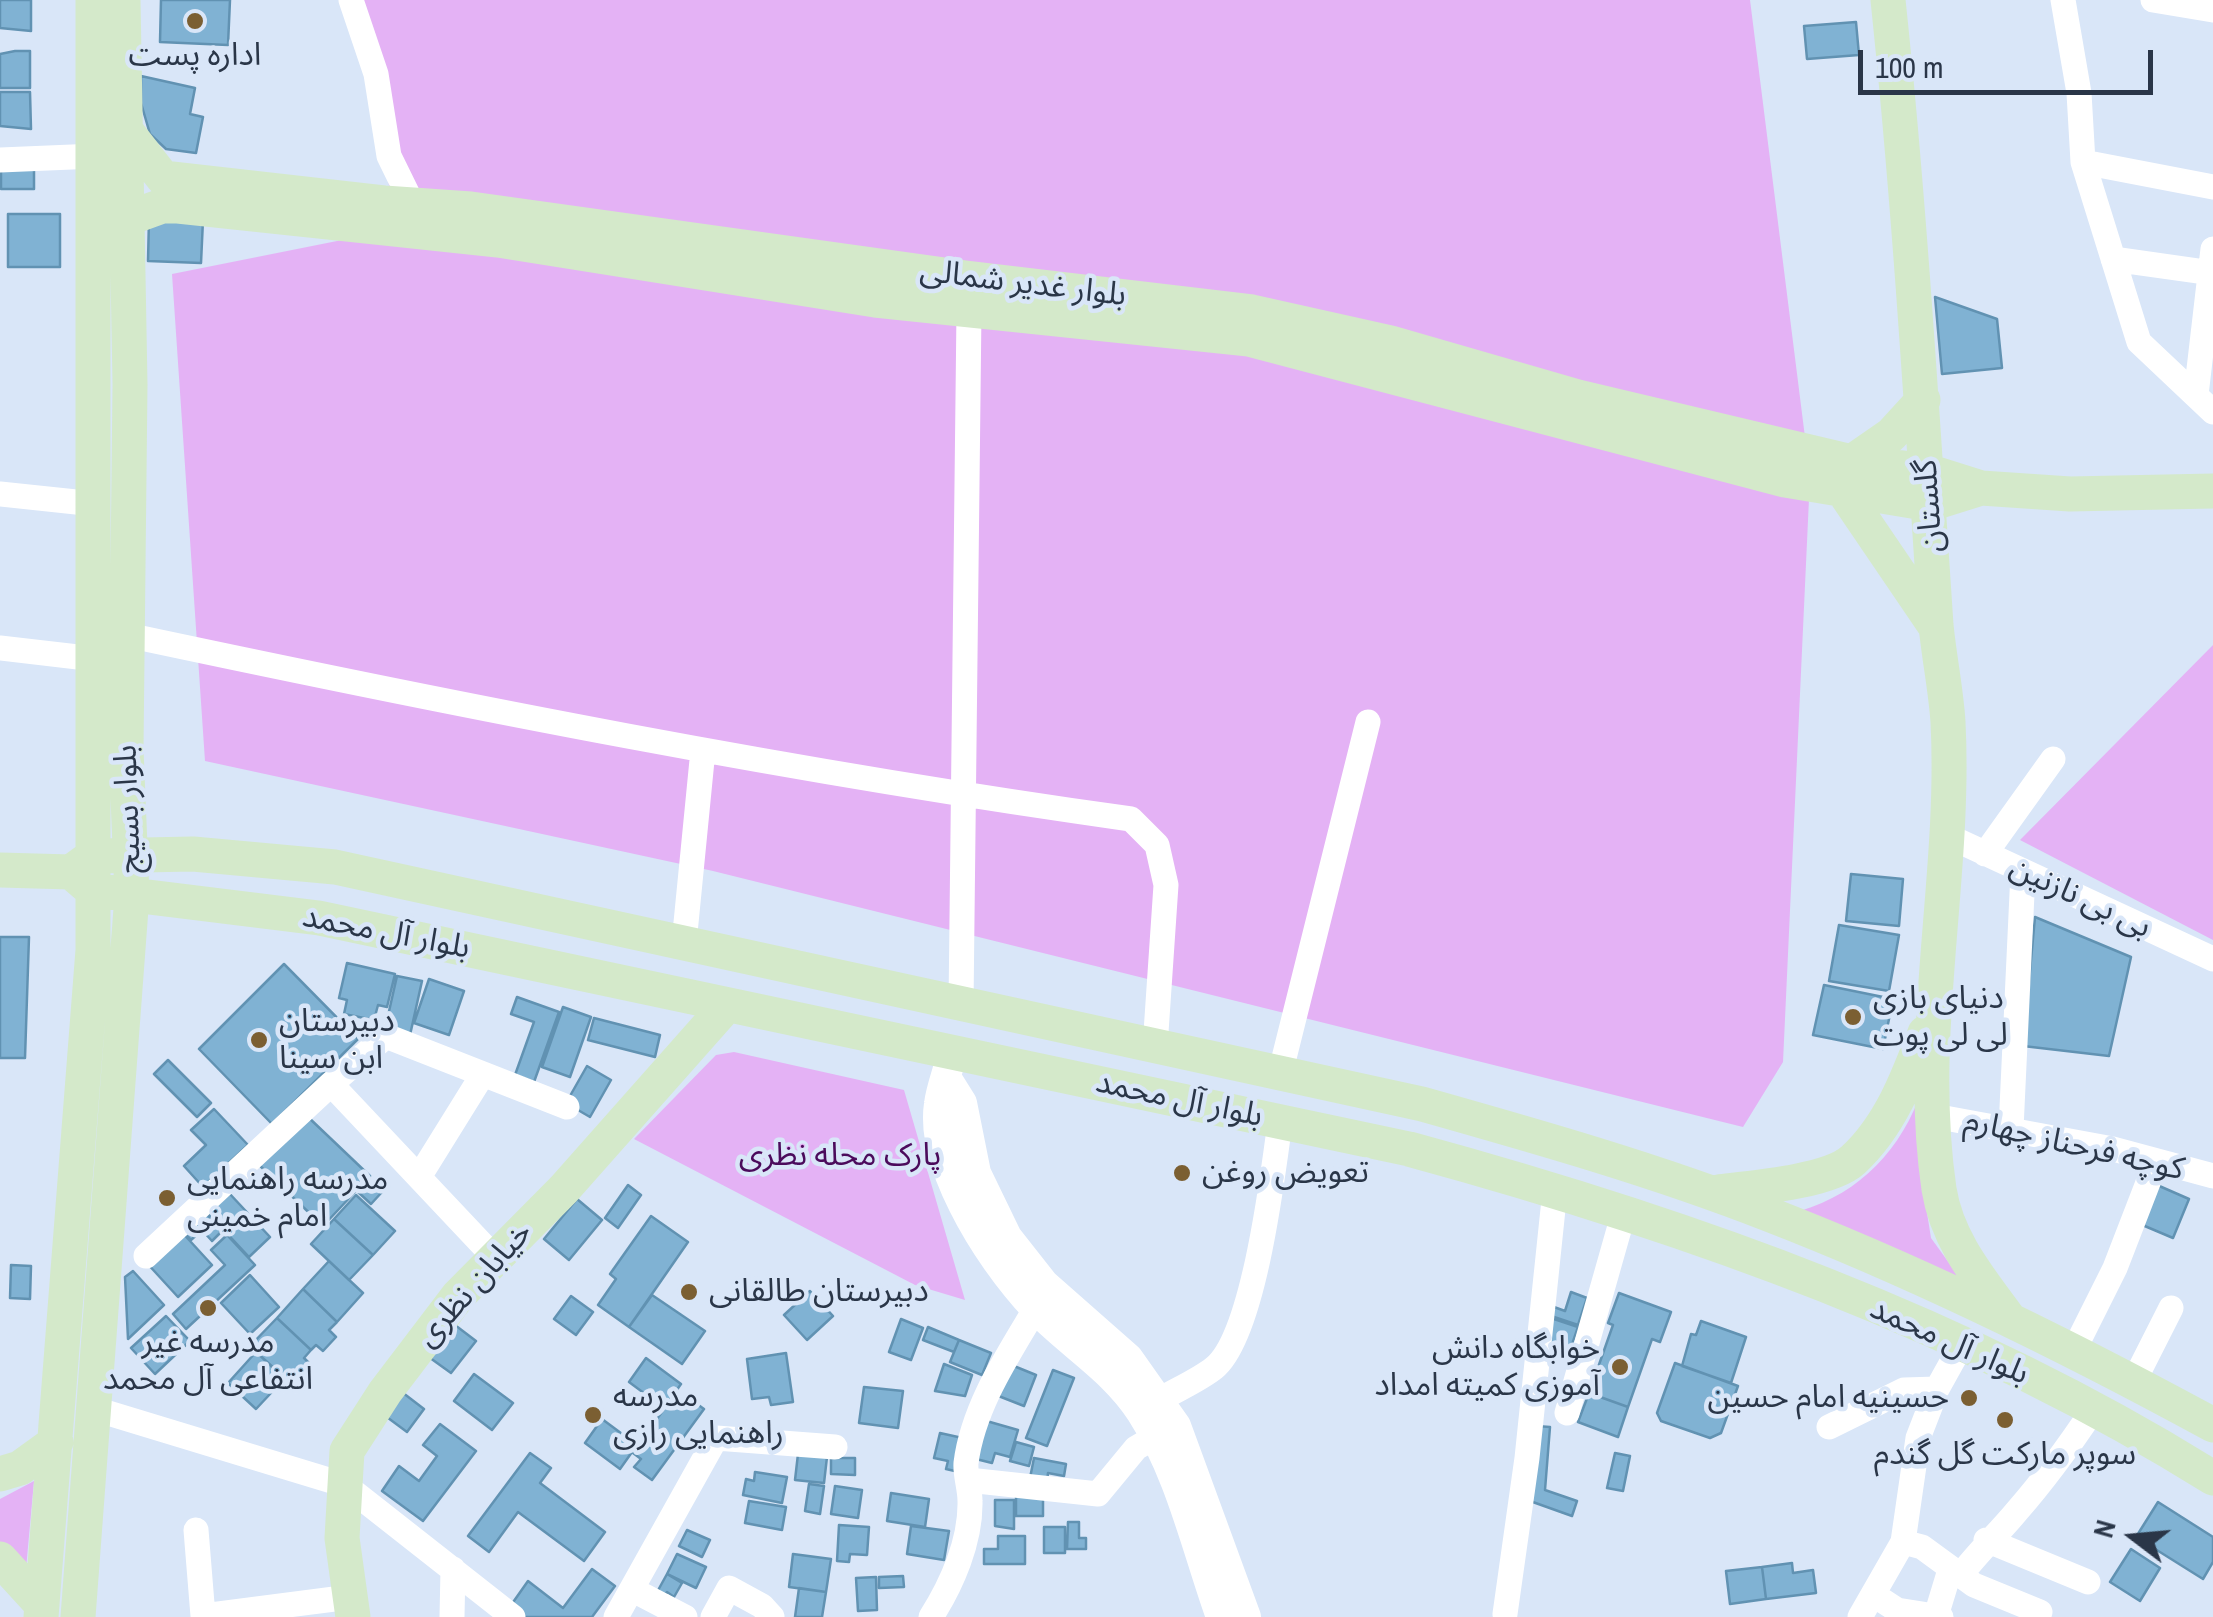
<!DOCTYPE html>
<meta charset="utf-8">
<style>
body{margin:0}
#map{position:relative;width:2213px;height:1617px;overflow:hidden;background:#d9e6f8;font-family:"Archivo Narrow",sans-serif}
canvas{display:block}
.north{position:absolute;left:2083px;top:1487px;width:100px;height:100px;-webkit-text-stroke:8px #d9e6f8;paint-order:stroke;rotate:286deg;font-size:28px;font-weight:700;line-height:40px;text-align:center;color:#2a3648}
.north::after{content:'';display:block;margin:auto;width:35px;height:45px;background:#2a3648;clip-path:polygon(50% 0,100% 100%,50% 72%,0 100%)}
.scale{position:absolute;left:1858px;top:50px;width:295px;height:45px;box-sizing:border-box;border:5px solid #2a3648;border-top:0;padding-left:12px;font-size:30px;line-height:35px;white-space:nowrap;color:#2a3648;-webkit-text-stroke:8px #d9e6f8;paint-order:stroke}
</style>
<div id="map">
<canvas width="2213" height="1617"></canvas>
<div class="north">N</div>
<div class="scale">100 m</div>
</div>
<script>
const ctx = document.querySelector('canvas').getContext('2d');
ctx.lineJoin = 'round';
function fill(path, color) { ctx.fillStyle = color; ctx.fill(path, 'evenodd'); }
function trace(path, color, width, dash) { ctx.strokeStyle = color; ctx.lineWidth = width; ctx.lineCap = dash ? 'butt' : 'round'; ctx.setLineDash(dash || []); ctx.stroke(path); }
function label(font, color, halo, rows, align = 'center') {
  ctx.font = font + ' "Archivo Narrow","Noto Sans Arabic",sans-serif'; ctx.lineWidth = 9; ctx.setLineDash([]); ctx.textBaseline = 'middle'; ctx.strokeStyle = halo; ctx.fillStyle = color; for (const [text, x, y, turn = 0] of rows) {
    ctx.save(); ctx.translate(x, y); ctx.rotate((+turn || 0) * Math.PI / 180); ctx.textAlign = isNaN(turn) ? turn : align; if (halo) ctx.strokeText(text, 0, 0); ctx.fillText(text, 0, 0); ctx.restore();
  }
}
const green = new Path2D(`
 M355,0H1750L1810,477L1783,1062L1743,1127L713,871L205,761L172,274L397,229Z
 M2213,645V940L2020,840Z
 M734,1052L904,1090L965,1300L915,1285L634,1139L716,1055Z
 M1922,1090V1181L1931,1238L1960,1278L1800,1211C1861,1193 1902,1148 1922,1090Z
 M34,1481L26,1569L0,1546V1499Z`);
const building = new Path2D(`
 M0,0H31V31L0,28Z
 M161,0H230L228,45L160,42Z
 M1856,22L1859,55L1807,59L1804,26Z
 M15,51H30V88H0V54Z
 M141,76L195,88L190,114L203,117L196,153L166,149L150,134L141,103Z
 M0,92H30L31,129L0,126Z
 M1,166H34V189H1Z
 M8,214H60V267H8Z
 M149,219L203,220L201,263L148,261Z
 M1935,297L1997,319L2002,368L1942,374Z
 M1851,874L1903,879L1899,926L1846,921Z
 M2035,917L2131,957L2109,1056L2023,1046Z
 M1839,925L1899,935L1889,991L1829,981Z
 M0,937H29L25,1058H0Z
 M347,963L395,974L387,1007L378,1005L374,1020L344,1014L347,1000L339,998Z
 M284,964L358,1039L272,1124L199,1049Z
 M397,976L422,981L410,1035L385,1029Z
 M429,979L464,991L449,1035L414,1023Z
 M1824,985L1893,999L1883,1049L1813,1035Z
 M517,997L559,1012L534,1082L515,1075L534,1022L511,1014Z
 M563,1007L591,1017L570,1077L542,1067Z
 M594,1018L660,1035L655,1057L588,1040Z
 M168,1060L211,1103L197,1117L154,1074Z
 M587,1066L611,1080L590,1117L566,1103Z
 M214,1109L248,1145L203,1187L184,1166L206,1145L191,1130Z
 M307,1116L370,1176L323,1226L257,1163Z
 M369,1180L382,1192L371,1204L358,1192Z
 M628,1185L641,1195L618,1228L605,1218Z
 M2157,1185L2189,1199L2173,1238L2140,1224Z
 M229,1193L270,1237L249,1257L208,1213Z
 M356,1195L395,1231L373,1255L334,1219Z
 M577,1199L602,1220L569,1260L544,1239Z
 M204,1211L222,1231L212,1241L202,1230L191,1240L182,1231Z
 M651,1216L688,1242L629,1327L598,1305L616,1279L610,1274Z
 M334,1219L373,1255L349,1280L311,1244Z
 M179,1229L212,1265L178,1297L145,1261Z
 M227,1235L255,1265L186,1329L173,1314L225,1265L211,1250Z
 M329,1261L363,1293L337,1322L303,1289Z
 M11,1265L31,1266L30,1299L10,1298Z
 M133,1271L164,1305L128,1339L125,1277Z
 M250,1275L279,1307L250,1334L221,1303Z
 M303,1289L337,1322L329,1330L336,1337L323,1351L316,1345L311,1350L277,1318Z
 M810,1291L833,1316L807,1340L784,1315Z
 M1571,1292L1587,1298L1578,1325L1551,1316L1554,1307L1565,1311Z
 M1619,1293L1671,1312L1660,1342L1652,1339L1628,1407L1589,1393L1613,1325L1608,1323Z
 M652,1295L705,1331L682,1364L629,1327Z
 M571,1296L593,1312L576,1335L554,1319Z
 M166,1316L190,1341L155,1374L131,1348Z
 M277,1318L311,1350L304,1358L310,1364L291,1385L250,1346Z
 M1551,1318L1578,1327L1567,1359L1539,1350Z
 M901,1319L923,1328L911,1360L889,1352Z
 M1701,1321L1746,1337L1731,1383L1682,1366L1691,1334L1696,1335Z
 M451,1322L476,1341L451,1373L426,1355Z
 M928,1327L959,1340L954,1352L923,1340Z
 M959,1340L991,1353L982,1375L950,1362Z
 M256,1352L285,1378L256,1409L228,1383Z
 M786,1353L793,1402L771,1405L769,1397L752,1399L747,1359Z
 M646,1358L681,1384L664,1408L629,1382Z
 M1675,1363L1738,1386L1721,1433L1710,1438L1661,1421L1657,1413Z
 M944,1364L972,1375L965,1396L935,1391Z
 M1009,1364L1036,1375L1024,1406L996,1395Z
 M1053,1370L1074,1378L1047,1446L1026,1438Z
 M474,1374L513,1403L492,1430L454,1401Z
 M394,1386L424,1409L407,1432L376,1409Z
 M864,1387L903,1391L898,1428L859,1423Z
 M1589,1393L1628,1407L1618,1437L1578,1422Z
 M686,1396L704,1409L652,1480L634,1467L641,1459L633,1453L671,1399L679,1405Z
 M602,1419L637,1445L620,1469L585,1443Z
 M983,1420L1018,1430L1010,1457L995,1453L992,1463L972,1458Z
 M440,1424L476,1451L423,1521L382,1491L399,1466L419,1481L437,1456L423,1445Z
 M1536,1426L1550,1427L1545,1490L1577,1501L1572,1516L1530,1501Z
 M940,1433L967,1439L959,1472L946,1469L948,1461L934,1458Z
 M1016,1442L1034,1447L1029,1466L1010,1461Z
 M530,1453L551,1468L540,1483L605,1532L584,1561L518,1512L489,1552L468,1536Z
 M1615,1453L1630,1456L1623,1491L1607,1488Z
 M798,1454L827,1457L824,1483L795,1480Z
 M831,1458H855V1475L831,1474Z
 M1034,1458L1066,1464L1064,1476L1048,1473L1047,1481L1030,1478Z
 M755,1472L787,1477L782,1503L743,1495L746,1479L754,1481Z
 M809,1484L824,1486L820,1514L805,1511Z
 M835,1486L862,1490L858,1518L831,1514Z
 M891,1493L929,1499L925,1527L887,1521Z
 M1016,1495H1043V1516H1016Z
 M995,1500H1014V1529L995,1526Z
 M749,1501L786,1507L782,1530L745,1523Z
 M2158,1502L2213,1537V1562L2203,1579L2136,1537Z
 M1068,1522H1079V1538H1086V1549H1067Z
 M839,1525L869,1527L867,1555L850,1554L849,1562L837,1561Z
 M911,1526L949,1531L944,1560L907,1554Z
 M1044,1527H1065V1553H1044Z
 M687,1530L710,1540L702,1557L679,1546Z
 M998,1536H1025V1564H984V1549H998Z
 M2131,1549L2160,1568L2140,1601L2110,1582Z
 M677,1554L706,1567L696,1588L667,1574Z
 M793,1554L831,1559L826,1592L789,1587Z
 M1792,1563L1793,1573L1813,1570L1816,1593L1766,1599L1762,1567Z
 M1762,1567L1766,1599L1730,1604L1726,1571Z
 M592,1569L615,1586L592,1617H521L509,1608L528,1581L563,1608Z
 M667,1574L682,1583L674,1597L667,1592L663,1598L656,1594Z
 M903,1576L904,1587L879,1588V1577Z
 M876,1577L877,1610L858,1611L856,1578Z
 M799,1588L826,1592L822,1617H795Z`);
const minor = new Path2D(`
 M351,0L376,74L389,156L413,205
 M2063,0L2079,93L2083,162L2139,342L2213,412
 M2153,0L2213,10
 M0,160L96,156
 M2083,162L2213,187
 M2113,259L2213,273
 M2196,395L2213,249
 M0,494L95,504
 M127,635C460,706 794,772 1131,819L1157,845L1166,885L1155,1047
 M0,648L95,659
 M1948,836L2213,959
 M1985,854L2053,759
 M684,943L703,750
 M961,1005L969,310
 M1280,1074L1368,722
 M331,1084L386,1036L567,1107
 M1934,1116L2113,1149L2213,1176
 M2011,1129L2023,872
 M419,1177L483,1074
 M146,1256L331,1084L496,1259
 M2073,1352L2115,1268L2156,1162
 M2134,1381L2171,1308
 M1161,1399C1178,1389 1199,1380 1214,1368C1254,1336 1273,1174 1280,1122
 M95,1409L345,1485L513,1617
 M1567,1413L1624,1212
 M1829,1427L1904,1390L1937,1389
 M968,1480L1098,1494L1136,1448L1155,1437
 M196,1530L203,1616L350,1597
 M1986,1540L2088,1582
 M1903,1542L1922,1547L1974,1585L2040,1612
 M1960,1576C1978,1552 1998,1534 2017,1511C2045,1479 2069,1446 2093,1410
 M633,1590L685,1617
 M1874,1595L1897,1610L1941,1617
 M1505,1614L1527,1458L1555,1190
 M1936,1616L1950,1570
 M452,1617L453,1569
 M616,1617L716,1438L835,1447
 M713,1617L729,1588L762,1606L772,1617
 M931,1617C952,1584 971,1541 970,1501C970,1488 965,1475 966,1463C973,1407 1008,1355 1036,1308
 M1860,1617L1903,1542L1918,1438L1937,1389L1962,1344`);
const tertiary = new Path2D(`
 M952,1053C949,1069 941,1087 939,1104C929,1170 998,1273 1044,1317C1077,1349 1115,1372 1141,1412C1180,1472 1197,1550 1221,1617
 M947,1079L962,1103L976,1173L1007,1237L1044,1284L1128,1358L1176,1426L1246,1617`);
const secondary = new Path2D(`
 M1888,0C1910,208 1922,416 1936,625C1939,657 1946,690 1948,722C1956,878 1916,1033 1939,1189C1947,1241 1981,1280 2010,1320
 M127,132L163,178L384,203L471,209L966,278L1252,312L1391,343L1578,397L1852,462L1927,471L1981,488L2070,494L2213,491
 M129,218L162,206H178L498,240L875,300L1249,339L1785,480L1930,504L1981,488
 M1852,462L1891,435L1923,400
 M1844,492L1933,623
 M0,870L71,872L93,856L193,854L335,867L1422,1104C1539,1137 1655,1170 1768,1214C1921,1273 2070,1347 2213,1425
 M71,872L92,890L319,918L1409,1149C1688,1225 1967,1324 2213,1478
 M1718,1192C1751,1188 1829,1182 1853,1160C1890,1126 1908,1078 1925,1033
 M0,1474L20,1468L56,1442
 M0,1559L42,1605
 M41,1617L93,950V0
 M78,1617L132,895L126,749L130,384L123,0
 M353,1617L342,1538L347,1451L385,1392L458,1296L564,1189L727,1005`);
const markers = [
 [195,21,10,"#7b5f32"],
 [1853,1017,10,"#7b5f32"],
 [259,1040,10,"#7b5f32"],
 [1182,1173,10,"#7b5f32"],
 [167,1198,10,"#7b5f32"],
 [689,1292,10,"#7b5f32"],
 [208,1308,10,"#7b5f32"],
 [1620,1367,10,"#7b5f32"],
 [1969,1398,10,"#7b5f32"],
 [593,1415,10,"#7b5f32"],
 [2005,1420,10,"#7b5f32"]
];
const poiNames = [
 ["اداره پست",195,56,"center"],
 ["دنیای بازی",1873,999],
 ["لی لی پوت",1873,1036],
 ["دبیرستان",279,1022],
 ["ابن سینا",279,1059],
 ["تعویض روغن",1202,1173],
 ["مدرسه راهنمایی",187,1180],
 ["امام خمینی",187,1217],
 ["دبیرستان طالقانی",709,1292],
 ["مدرسه غیر",208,1343,"center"],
 ["انتفاعی آل محمد",208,1380,"center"],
 ["خوابگاه دانش",1600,1349,"right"],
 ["آموزی کمیته امداد",1600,1386,"right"],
 ["مدرسه",613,1397],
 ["راهنمایی رازی",613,1434],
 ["حسینیه امام حسین",1949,1398,"right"],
 ["سوپر مارکت گل گندم",2005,1455,"center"]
];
const streetNames = [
 ["بلوار غدیر شمالی",1023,284,7],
 ["گلستان",1930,506,-94],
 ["بلوار بسیج",129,809,-92],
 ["بی بی نازنین",2080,898,25],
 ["بلوار آل محمد",386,933,11],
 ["بلوار آل محمد",1179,1100,12],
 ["کوچه فرحناز چهارم",2074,1146,13],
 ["خیابان نظری",475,1285,-48],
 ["بلوار آل محمد",1949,1342,24]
];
const parkNames = [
 ["پارک محله نظری",840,1156]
];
fill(green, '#e4b2f5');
fill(building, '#80b2d3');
trace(building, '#6192b2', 2.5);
trace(minor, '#fff', 25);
trace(tertiary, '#fff', 30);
trace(secondary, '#d4e9ca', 35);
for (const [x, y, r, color] of markers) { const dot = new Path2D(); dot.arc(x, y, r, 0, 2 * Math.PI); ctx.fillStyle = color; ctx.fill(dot); trace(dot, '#d9e6f8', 4); }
label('32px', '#2a3648', '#d9e6f8', poiNames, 'left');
label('32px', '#2a3648', '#d9e6f8', streetNames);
label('32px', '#4b0b5c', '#d9e6f8', parkNames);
</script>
